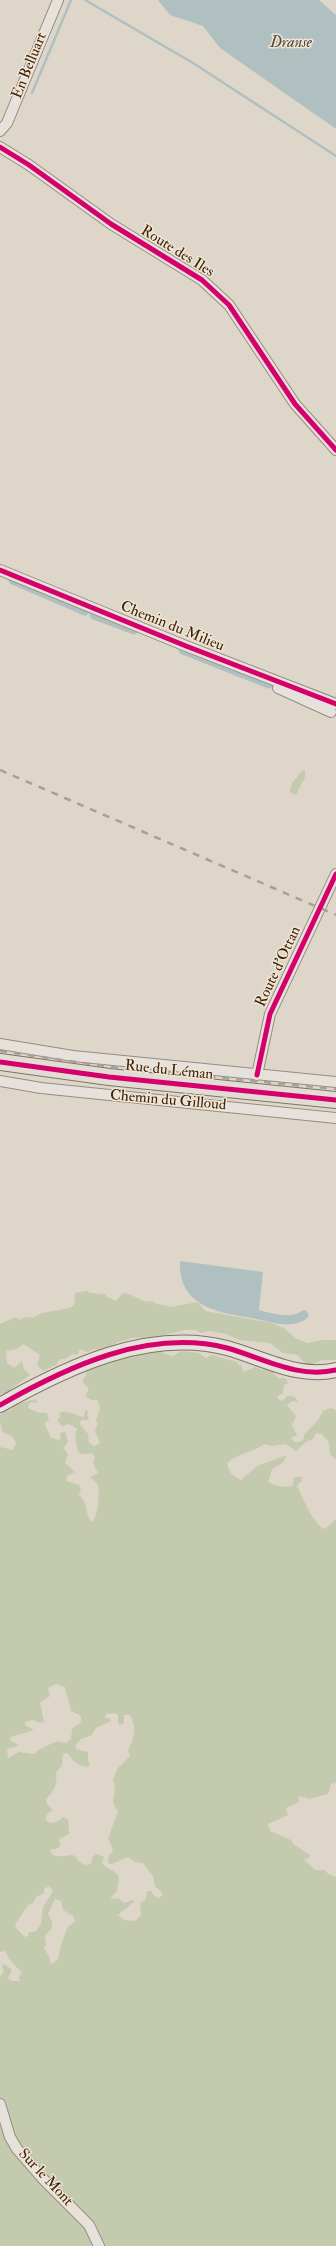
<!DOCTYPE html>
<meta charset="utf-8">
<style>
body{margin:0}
canvas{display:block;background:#ded6c8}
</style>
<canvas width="336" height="2246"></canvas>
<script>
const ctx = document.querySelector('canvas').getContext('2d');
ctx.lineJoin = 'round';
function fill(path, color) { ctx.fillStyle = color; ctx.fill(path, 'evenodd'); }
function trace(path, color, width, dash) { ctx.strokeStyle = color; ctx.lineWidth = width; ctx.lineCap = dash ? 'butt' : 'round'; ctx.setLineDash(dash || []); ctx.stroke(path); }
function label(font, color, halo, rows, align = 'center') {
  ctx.font = font + ' "IM FELL Double Pica",serif'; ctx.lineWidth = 3; ctx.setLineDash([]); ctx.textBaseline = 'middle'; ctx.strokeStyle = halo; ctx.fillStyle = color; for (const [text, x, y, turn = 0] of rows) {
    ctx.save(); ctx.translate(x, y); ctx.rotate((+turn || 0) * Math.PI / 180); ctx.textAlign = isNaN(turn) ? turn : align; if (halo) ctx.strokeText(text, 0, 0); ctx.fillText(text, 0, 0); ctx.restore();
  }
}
const green = new Path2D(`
 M303,770H305V777L296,795L290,792L292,783Z
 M87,1291L91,1293L105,1294L107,1297L116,1301L122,1294L126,1293L146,1302L152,1301L157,1304L171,1307L198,1302L205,1311L272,1323L285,1329L295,1338L307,1343L323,1340H336V1360H322L313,1364H306L297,1355L283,1353L270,1343L239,1340L226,1334L209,1331L201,1333L195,1330H184L157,1337L132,1338L116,1343L105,1351L93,1349L88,1352L80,1349L77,1355L72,1354L66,1359H60L56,1365L43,1371L37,1365L40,1355L23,1344L17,1349L6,1351L7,1363L14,1368L22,1361L24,1369L30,1375L11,1389L9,1393L0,1394V1324L16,1317L19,1320L26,1317L33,1318L42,1313L69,1308L74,1305L75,1293Z
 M182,1351L199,1353L206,1358L212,1355L237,1362L238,1365H241L244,1372L255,1367L262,1370L270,1369L278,1378H286L288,1384L284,1385L283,1393L278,1396V1399L282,1401L287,1396C293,1396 295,1395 298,1402L292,1401L287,1405L296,1416L292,1425L297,1435L291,1438L294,1442H299L304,1439V1435L318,1420L323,1411L331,1408L336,1410V1459L330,1454L329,1443L322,1434L316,1433L312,1440L307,1441L296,1451L286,1444L272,1446L264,1444C254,1452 233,1455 227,1464L231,1474L241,1480L257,1466L287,1455L283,1463L272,1469L268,1482C275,1485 285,1489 293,1485L294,1477H302V1481L297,1486C303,1497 313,1525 325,1529L336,1519V1783L331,1784L328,1794L309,1799L299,1796V1802L286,1808L288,1815L268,1824L270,1831L291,1840L293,1844L310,1855L309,1858L304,1859L315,1870H325L328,1874L336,1877V2246H0V1978L4,1971L2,1967L4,1964L12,1970L8,1978L11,1981H20L19,1976L22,1973L10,1960L5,1951L0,1952V1447L13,1450L16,1443C10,1426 0,1444 0,1415L4,1411L11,1410L14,1405L36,1399L38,1403L31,1402L28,1406V1408L39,1413H47L49,1420L44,1423L51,1438L60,1440V1433L65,1431L68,1442L63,1448L68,1454L65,1463L75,1472L67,1476L66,1481L79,1485L81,1491L78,1495C89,1500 84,1515 92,1522C99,1516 99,1494 98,1484L90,1477L98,1473L93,1463L95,1457L91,1453L81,1454L78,1452L75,1435L77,1429L69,1424L62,1426L57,1421L60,1417L59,1413C67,1409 75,1416 84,1417L85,1411L89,1410L87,1414L89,1420H82L79,1423L88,1434L89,1443L95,1446L100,1443L95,1430L98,1424L96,1420C99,1414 102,1405 97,1400H92L85,1396L89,1389L82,1381L86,1376V1371L133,1354L160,1352L172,1356ZM56,1684L65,1687L71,1711L81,1716V1722L72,1729L71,1739L66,1743L58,1741C51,1744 38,1749 34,1754L19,1752L8,1758L7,1749L17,1746L18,1744L10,1741L11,1737L34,1730L25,1725V1722L32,1720L40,1723L44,1722L40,1702L50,1696L48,1688ZM115,1713L118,1715V1723L120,1725L124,1723V1715H130C137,1728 135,1736 128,1750L130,1756L117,1769L113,1780L115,1789L113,1802L118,1812L108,1838L113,1850L109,1856L108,1863L112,1864L128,1857L135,1862L143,1863L153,1876L155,1887L162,1892V1896L158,1898L154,1896L151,1891H147L146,1899L140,1903L141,1915L135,1921L124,1920L118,1915L135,1901L133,1900L124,1903L118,1898L110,1899L117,1891L119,1878C116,1868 107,1871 102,1863L104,1857L96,1854L92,1858L91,1864C80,1867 80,1860 73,1855C65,1855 52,1860 50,1850L58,1848L60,1845L59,1839L69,1834L68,1819L63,1817C58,1822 50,1826 45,1819L48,1813L53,1810L47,1804L46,1799C54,1792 58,1783 56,1773L62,1765L63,1754L67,1753C73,1760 79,1769 90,1766L88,1761V1752L76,1749L75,1746L81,1739L92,1735L96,1728L111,1721L110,1718H105L106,1714ZM49,1886L53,1891L43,1907L41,1924L35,1932H29L28,1936L25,1937L16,1928L15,1925L28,1905L33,1903L36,1897L44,1893V1889ZM55,1899L61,1901L63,1910L73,1916L75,1921C73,1924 70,1925 68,1927C64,1934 59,1952 58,1960L51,1964L49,1956L44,1949L46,1944L45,1936L52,1928V1921L48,1914Z`);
const water = new Path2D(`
 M158,0H319L336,15V129L220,48L203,26L170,15Z
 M180,1261L263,1272L258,1319C222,1313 178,1309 180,1261Z`);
const stream = new Path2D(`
 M85,0L193,63L336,156
 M32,93L71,0`);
const canal = new Path2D(`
 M13,580L85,611
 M94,615L134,630
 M183,650L269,684
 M247,1312C264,1315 289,1326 304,1315`);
const street = new Path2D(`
 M0,131L7,123L58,0
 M0,147L29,165L111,224L202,280L229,305L295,404L336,450
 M0,570L186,646L336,704
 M278,688L331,712
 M0,1044L73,1056L336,1082
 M257,1075L270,1014L336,874
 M0,1081L41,1088L336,1118
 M0,2104L10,2137L17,2149L43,2179L89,2225L99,2246`);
const secondary = new Path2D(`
 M0,1405C67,1367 148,1328 227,1348C263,1358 298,1379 336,1370`);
const primary = new Path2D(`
 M0,1062L109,1077L336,1100`);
const rail = new Path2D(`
 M0,770L336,915
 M0,1051L118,1068L336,1089`);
const cycleway = new Path2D(`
 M0,147L29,165L111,224L202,280L229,305L295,404L336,450
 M0,570L186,646L336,704
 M0,1062L109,1077L336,1100
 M257,1075L270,1014L336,874
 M0,1405C67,1367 148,1328 227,1348C263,1358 298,1379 336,1370`);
const streetNames = [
 ["En Belluart",30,66,-68],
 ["Route des Iles",177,252,32],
 ["Chemin du Milieu",172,627,22],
 ["Route d'Ottan",279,967,-65],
 ["Rue du Léman",169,1071,6],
 ["Chemin du Gilloud",168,1101,5],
 ["Sur le Mont",45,2178,47]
];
const waterNames = [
 ["Dranse",291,44]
];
fill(green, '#c4caad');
fill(water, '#b0c0c1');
trace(stream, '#b0c0c1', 2.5);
trace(canal, '#b0c0c1', 9);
trace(street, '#958c82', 12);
trace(secondary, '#7d7469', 16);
trace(primary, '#7d7469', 18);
trace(street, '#e6e2db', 10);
trace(secondary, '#e6e2db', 14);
trace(primary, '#e1ddd5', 16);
trace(rail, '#a7a098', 2.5, [7, 7]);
trace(cycleway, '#d6006c', 5);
label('15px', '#402109', '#efe6d6', streetNames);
label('italic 16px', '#574636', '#efe6d6', waterNames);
</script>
